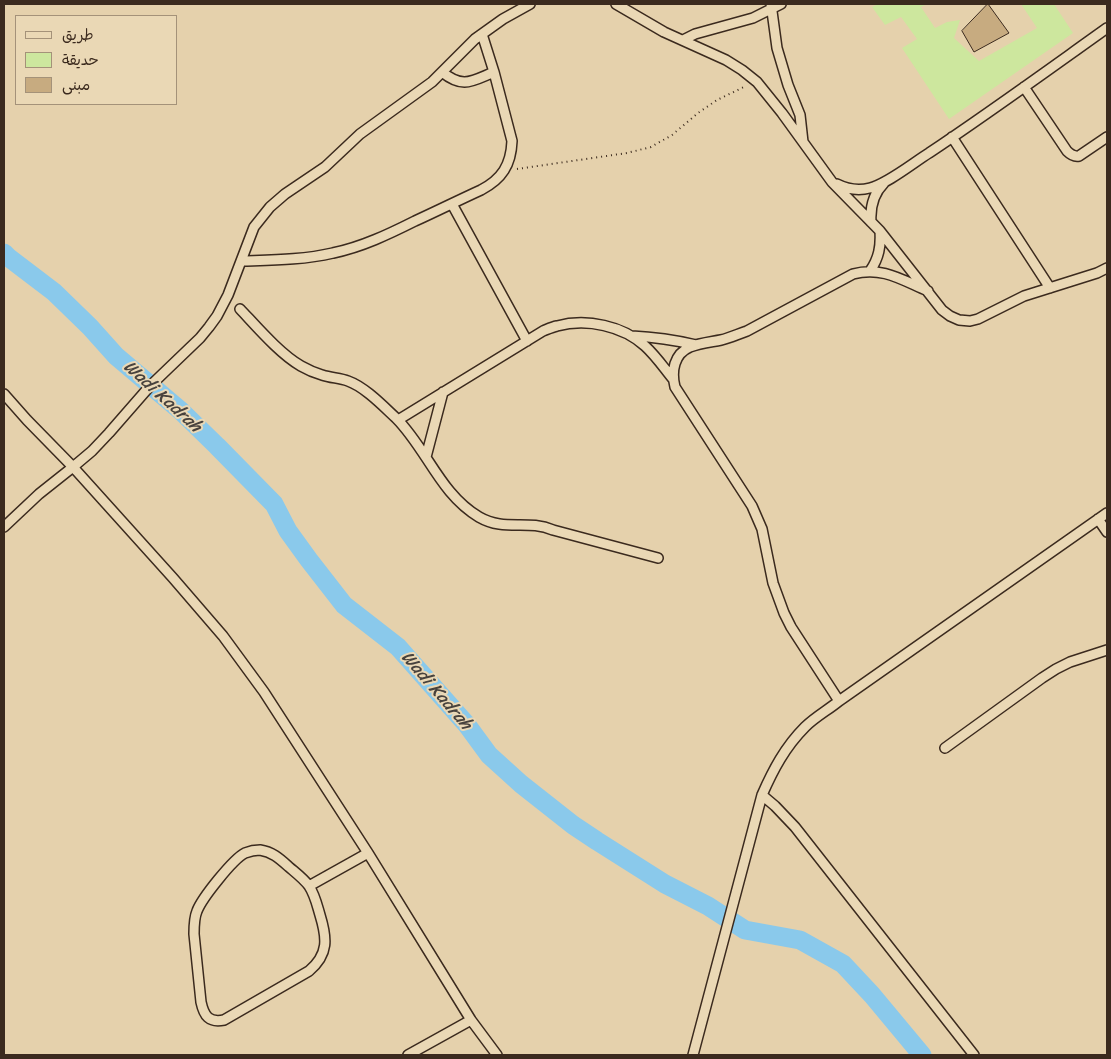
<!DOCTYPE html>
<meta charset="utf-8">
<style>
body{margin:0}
#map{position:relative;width:1111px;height:1059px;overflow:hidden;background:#e5d1ac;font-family:Sriracha,"Playpen Sans Arabic",sans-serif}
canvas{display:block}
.frame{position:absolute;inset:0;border:5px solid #3b2a1e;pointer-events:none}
.legend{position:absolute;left:15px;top:15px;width:162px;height:90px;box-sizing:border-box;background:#ead8b5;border:1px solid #a49279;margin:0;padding:6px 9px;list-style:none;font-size:15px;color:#3b2a1e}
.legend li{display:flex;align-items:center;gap:10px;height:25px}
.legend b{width:25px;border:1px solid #a49279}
</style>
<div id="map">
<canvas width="1111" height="1059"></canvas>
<div class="frame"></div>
<ul class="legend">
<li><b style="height:6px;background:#ead8b5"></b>طريق</li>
<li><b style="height:14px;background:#cde79e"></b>حديقة</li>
<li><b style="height:14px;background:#c7ab80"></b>مبنى</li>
</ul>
</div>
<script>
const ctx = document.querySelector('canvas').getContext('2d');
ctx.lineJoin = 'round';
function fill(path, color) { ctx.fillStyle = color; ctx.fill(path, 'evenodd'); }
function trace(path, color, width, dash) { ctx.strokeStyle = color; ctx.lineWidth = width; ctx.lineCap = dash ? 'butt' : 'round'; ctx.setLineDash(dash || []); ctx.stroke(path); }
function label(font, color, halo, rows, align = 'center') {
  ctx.font = font + ' Sriracha,sans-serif'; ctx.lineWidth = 4; ctx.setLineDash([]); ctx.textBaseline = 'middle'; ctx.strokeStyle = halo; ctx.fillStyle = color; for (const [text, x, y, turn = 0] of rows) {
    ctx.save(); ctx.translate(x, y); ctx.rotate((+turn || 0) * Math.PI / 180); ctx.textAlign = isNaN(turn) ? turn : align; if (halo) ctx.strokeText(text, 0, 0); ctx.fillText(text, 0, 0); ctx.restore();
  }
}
const green = new Path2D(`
 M878,4H927L921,7L935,28L947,22L960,20L954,38L979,61L1037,28L1021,4H1054L1073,33L949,119L902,48L917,39L901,17L885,25L872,7Z`);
const river = new Path2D(`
 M4,253L8,257L54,292L90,327L116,356L181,411L217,446L274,504L288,531L309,560L344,605L398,647L467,725L489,755L521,784L573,825L597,841L665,884L708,906L745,930L800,940L843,964L872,995L922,1055`);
const building = new Path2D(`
 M988,4L1009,33L974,52L962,31Z`);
const path = new Path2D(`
 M517,169L627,153L651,147L672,135L698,113L717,100L746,86`);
const street = new Path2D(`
 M616,4L664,32L726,60L742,70L757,82L782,113L832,182L880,231L942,310L950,316L959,320L970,321L978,319L1024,296L1097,273L1107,268
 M771,4L777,48L788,85L800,115L803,142
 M683,40L695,34L753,18L781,4
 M442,72C463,89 472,81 494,72
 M1024,87L1067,151C1071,155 1074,157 1079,156L1107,137
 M952,137L1050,288
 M837,184C847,189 858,191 870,188C887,184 913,163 929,153C989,113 1048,70 1107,28
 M452,204L527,341
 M871,222C870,207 873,194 884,183
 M242,261C272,260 303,260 333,253C362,247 389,234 415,221C437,211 459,200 481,190C502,179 511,165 512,141L494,72L482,34
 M870,271C879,258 881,246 880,231
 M240,309C257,327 280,354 301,366C308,370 315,373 322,375C331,378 340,378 348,381C365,387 383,406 396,418C427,449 440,494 479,517C505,532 527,519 553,530L658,558
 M632,336C654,337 675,340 696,345
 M4,394L27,420L73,467L173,578L223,636L264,692L368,853L471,1020L497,1055
 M398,420L543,331C548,329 552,327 557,326C587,318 623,326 645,346C656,356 664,368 673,379
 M426,457L443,392
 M1098,519L1107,532
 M4,527L39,494L73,467L92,451L109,433L150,386L200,338L209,327L217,316L228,295L254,227L270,207L285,194L325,167L360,134L432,82L475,39L503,19L530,4
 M839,701L791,627L784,613L773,583L762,529L752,506L675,387C671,371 674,354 690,347C700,343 711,342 721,340C730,338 738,334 747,331L853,274C882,266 902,280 928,291
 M945,748L1042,678L1056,669L1070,662L1107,650
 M762,795L775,806L795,827L974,1055
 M260,850C273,852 280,859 289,867C296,873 304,879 309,886C315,895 317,905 320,915C327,938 329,954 309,971L224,1020C209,1023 204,1016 201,1002L194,934C194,926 194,918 197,911C202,898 233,859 245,853C250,851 255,850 260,850Z
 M309,886L368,853
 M408,1055L471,1020
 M693,1055L762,795C773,770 785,747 805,727C815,717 828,710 839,701L1107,513`);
const waterNames = [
 ["Wadi Kadrah",162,397,42],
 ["Wadi Kadrah",436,691,49]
];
fill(green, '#cde79e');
trace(river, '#8ac9eb', 19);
fill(building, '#c7ab80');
trace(building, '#3b2a1e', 1);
trace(street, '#3b2a1e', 12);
trace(path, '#3b2a1e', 2, [1, 4]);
trace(street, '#ead8b5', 9);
label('italic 18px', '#47423d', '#ead8b5', waterNames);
</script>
